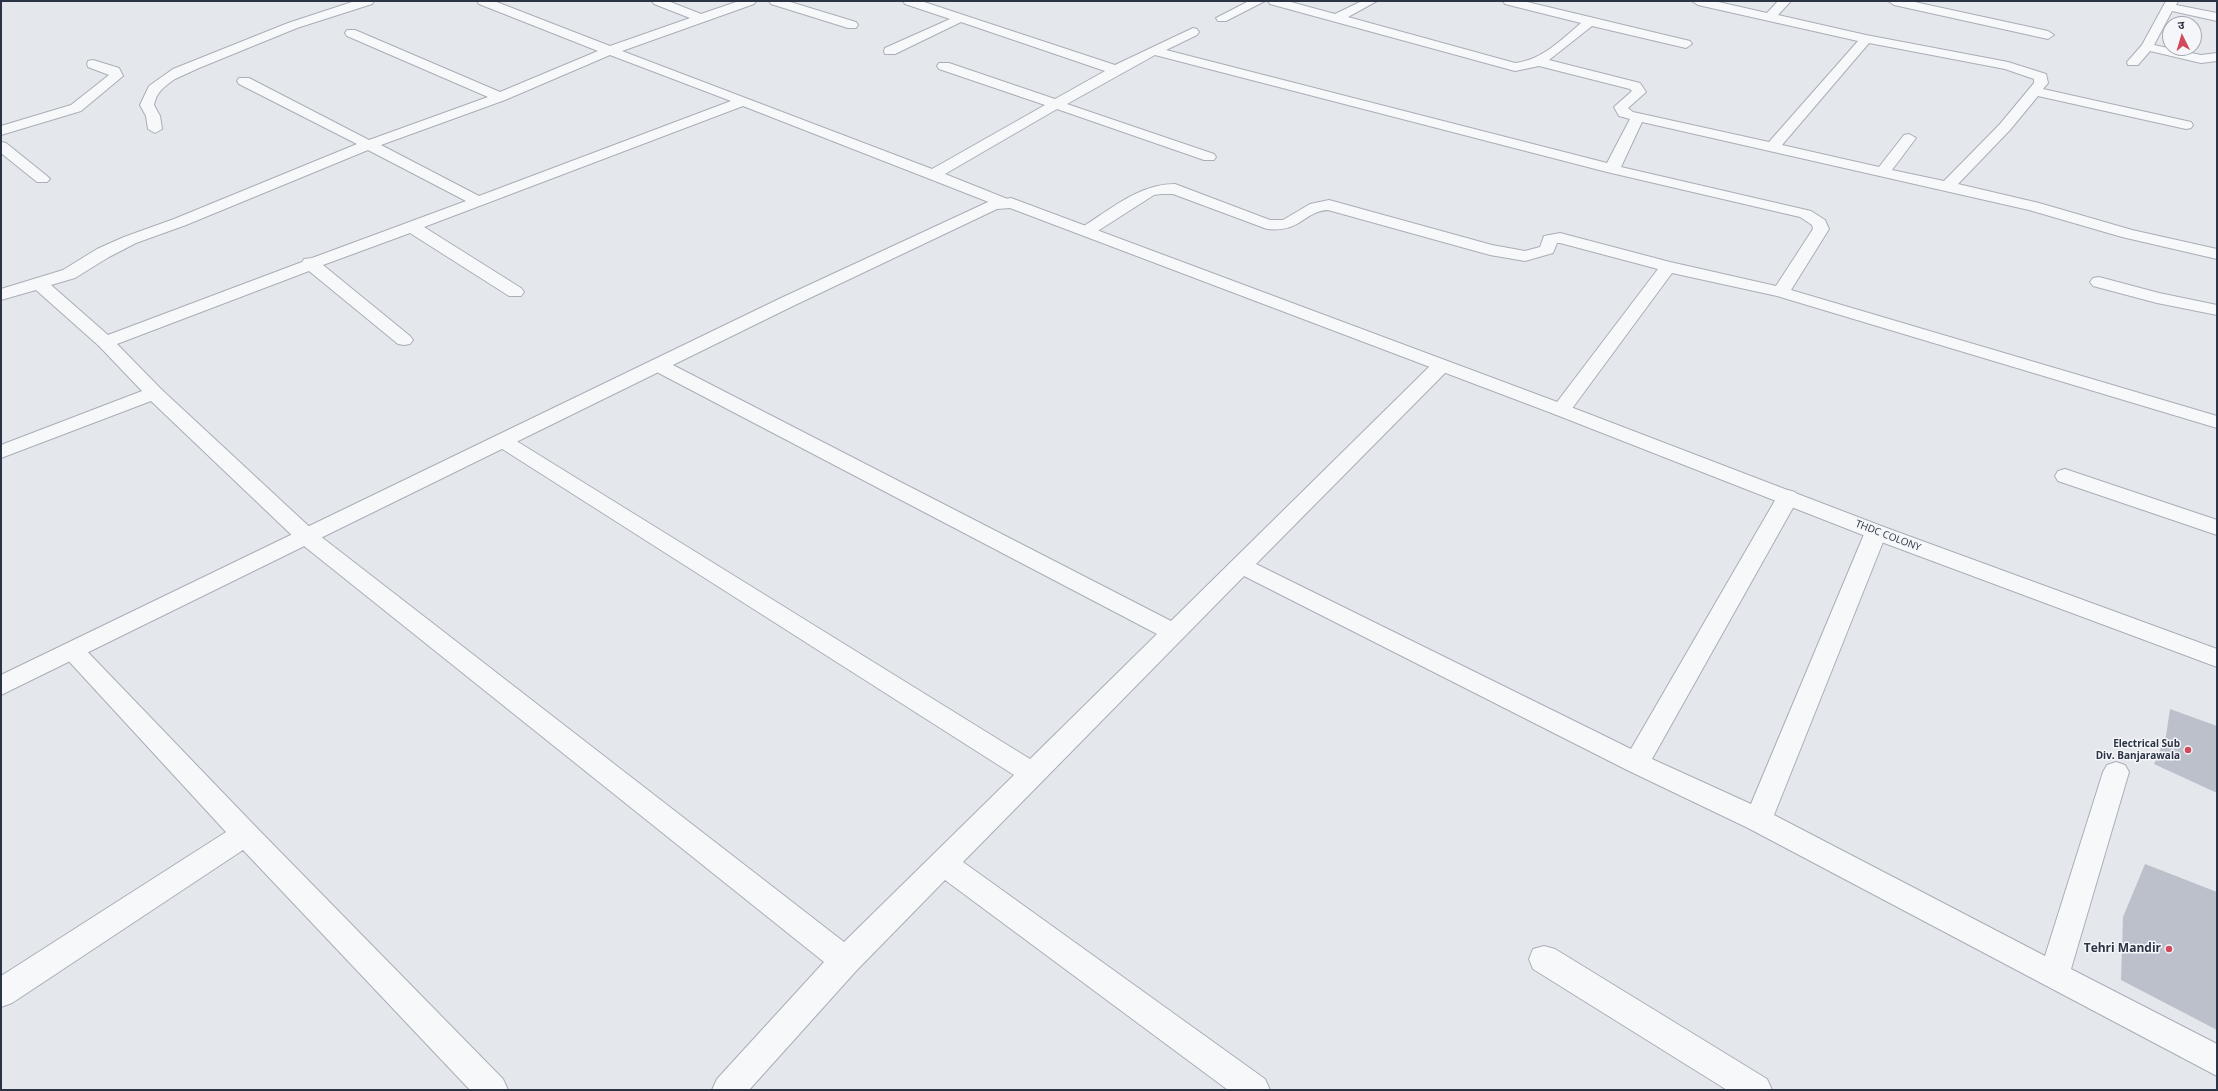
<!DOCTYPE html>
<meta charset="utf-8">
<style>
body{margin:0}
#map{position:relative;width:2218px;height:1091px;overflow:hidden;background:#e4e7ec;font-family:"Open Sans","Noto Sans Devanagari",sans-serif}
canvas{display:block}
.frame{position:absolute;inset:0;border:2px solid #2b3445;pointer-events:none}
.north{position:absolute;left:2162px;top:16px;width:40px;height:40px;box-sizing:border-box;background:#f4f6f9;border:1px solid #a4a8b1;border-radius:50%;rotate:355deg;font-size:11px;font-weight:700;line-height:16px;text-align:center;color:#2b3445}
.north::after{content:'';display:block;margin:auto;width:14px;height:18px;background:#d1495b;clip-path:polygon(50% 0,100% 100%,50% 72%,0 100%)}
</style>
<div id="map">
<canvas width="2218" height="1091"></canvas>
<div class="frame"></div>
<div class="north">उ</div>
</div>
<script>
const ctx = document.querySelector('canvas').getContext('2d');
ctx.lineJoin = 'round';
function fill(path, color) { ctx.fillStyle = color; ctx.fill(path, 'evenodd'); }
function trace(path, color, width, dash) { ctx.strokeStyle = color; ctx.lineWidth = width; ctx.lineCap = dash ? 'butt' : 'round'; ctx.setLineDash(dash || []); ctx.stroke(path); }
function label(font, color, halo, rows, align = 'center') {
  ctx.font = font + ' "Open Sans",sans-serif'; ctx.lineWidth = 3; ctx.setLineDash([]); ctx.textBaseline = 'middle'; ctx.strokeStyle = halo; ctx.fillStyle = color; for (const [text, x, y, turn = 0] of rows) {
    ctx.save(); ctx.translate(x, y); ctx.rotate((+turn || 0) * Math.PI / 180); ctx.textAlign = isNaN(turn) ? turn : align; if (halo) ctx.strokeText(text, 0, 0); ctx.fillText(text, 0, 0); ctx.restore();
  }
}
const building = new Path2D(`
 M2170,709L2217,726V793L2154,764L2166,736Z
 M2145,864L2217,892V1030L2121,980L2123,917Z`);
const minor = new Path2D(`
 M355,1H374L372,4L297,28L199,68L175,79C165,86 156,92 154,105L160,116L162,129L155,133L148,129L146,116L140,105L149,86L173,69L288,23Z
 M477,1H494L610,46L690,18L654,4L652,1H668L701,14L739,1H756L754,4L622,51L932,169L1045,105L939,69L937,66L939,63H949L1055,99L1105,71L961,22L895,54H885L884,51L885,48L950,19L905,4L903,1H921L1115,65L1193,28L1197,29L1199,32L1197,35L1166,50L1607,163L1630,119L1619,116L1614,107L1632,91L1630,89L1539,66L1515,71L1270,4L1268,1H1287L1335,14L1362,1H1377L1348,17L1515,63C1542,60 1561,40 1581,23L1505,4L1503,1H1523L1690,41L1692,44L1686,48L1592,26L1549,60L1640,83L1646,92L1628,108L1633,112L1769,142L1858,41L1698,5L1692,1H1714L1767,13L1778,1H1791L1778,15L1866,35L2008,62L2046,74L2048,83L2043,89L2191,122L2193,125L2191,128L2186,129L2038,96L2010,130L1958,184L2039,203L2132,230L2217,249V259L2122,237L2029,210L1642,122L1621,167L1811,211L1825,220L1829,229L1791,290L2217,416V428L1777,296L1672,273L1568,414L1561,416L1554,414L1551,410L1554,406L1658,269L1560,243H1557L1553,253L1525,261L1490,255L1328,210C1304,211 1301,233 1267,229L1173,194H1161L1154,195L1093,234H1081L1079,231L1081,228C1111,209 1139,184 1175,184L1270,220H1283L1310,204L1329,200L1492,245L1525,251L1540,247L1544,236L1560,233L1670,262L1776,286L1813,229L1812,225L1800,217L1607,172L1155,55L1067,104L1214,154L1216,157L1214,160H1204L1057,109L945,174L1010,200L1012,203L1010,206L1004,208L743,106L424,227L521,288L524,292L521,296H509L410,233L323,265L410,336L413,340L410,344L404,345L398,344L309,271L117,344L161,389L315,532L844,942L1014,775L496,445L493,441L496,437L503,435L510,437L1030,759L1157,634L651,369L649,365L651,361L658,359L665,361L1171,621L1434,362L1441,360L1448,362L1450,366L1448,370L1256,564L1631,749L1777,497L1781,492L1788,490L1795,492L1799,497L1652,759L1751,804L1865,532L1868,527L1876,525L1884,527L1887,532L1774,815L2045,956L2103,772L2107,765L2116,762L2125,765L2129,772L2071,969L2217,1044V1076L1748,828L1627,770L1244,576L963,862L1265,1079L1270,1090H1228L945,880L856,971L749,1090H712L717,1079L824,962L299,542L151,401L1,458V445L142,391L99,346L36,290L1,300V289L63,270L97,249L124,237L174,219L357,144L239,84L237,81L239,78H249L369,140L488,97L347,36L345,33L347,30H355L500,92L598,51L479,4ZM1869,43L2005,69L2034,79V83L2000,124L1944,181L1892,170L1916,138L1909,134L1904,135L1879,167L1782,145ZM610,55L731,101L479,196L381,145L505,100ZM368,150L466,201L312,258L304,259L302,262L108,335L51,285L75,278L109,257L136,243L186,225Z
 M769,1H787L856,22L858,25L856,28H848L771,4Z
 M1249,1H1265L1226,21H1218L1216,18Z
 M1888,1H1910L2048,31L2054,35L2048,39L1894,5Z
 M2166,1H2178L2176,5L2217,13V21L2172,11L2154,45L2201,55L2217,53V61L2201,63L2150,51L2138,65H2128L2127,62L2142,45Z
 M93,60L119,68L123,76L81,111L1,135V126L71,105L109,75L88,67L87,64L88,61Z
 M1,142L6,143L47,176L50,179L47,182H37L1,153Z
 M2099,277L2159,293L2217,305V315L2157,303L2093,286L2090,282L2093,278Z
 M2065,469L2217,520V535L2058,481L2055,476L2058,471Z
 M73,642L81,645L255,826L503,1079L508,1090H470L243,850L12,1003L1,1007V976L226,832L65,657L61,651L65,645Z
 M1544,946L1555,949L1767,1079L1772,1090H1727L1533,969L1529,959L1533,949Z`);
const tertiary = new Path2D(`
 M1011,198L1568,406L1884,527L2217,649V667L1868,537L1554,414L1010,208L997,209L793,306L1,695V675L781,298L988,202Z`);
const markers = [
 [2188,750,4,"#d1495b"],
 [2169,949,4,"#d1495b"]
];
const streetNames = [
 ["THDC COLONY",1888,536,21]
];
const poiNames = [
 ["Electrical Sub",2180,744],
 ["Div. Banjarawala",2180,756]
];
const nearPoinames = [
 ["Tehri Mandir",2161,949]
];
fill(building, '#bbc0ca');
trace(minor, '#a9aeb7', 2);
trace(tertiary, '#a9aeb7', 2);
fill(minor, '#f7f8fa');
fill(tertiary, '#f7f8fa');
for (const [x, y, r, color] of markers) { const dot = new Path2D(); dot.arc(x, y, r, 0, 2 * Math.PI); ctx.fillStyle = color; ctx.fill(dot); trace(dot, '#f4f6f9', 1.5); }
label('10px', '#2b3445', '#f4f6f9', streetNames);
label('bold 10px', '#2b3445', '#f4f6f9', poiNames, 'right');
label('bold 12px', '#2b3445', '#f4f6f9', nearPoinames, 'right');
</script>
